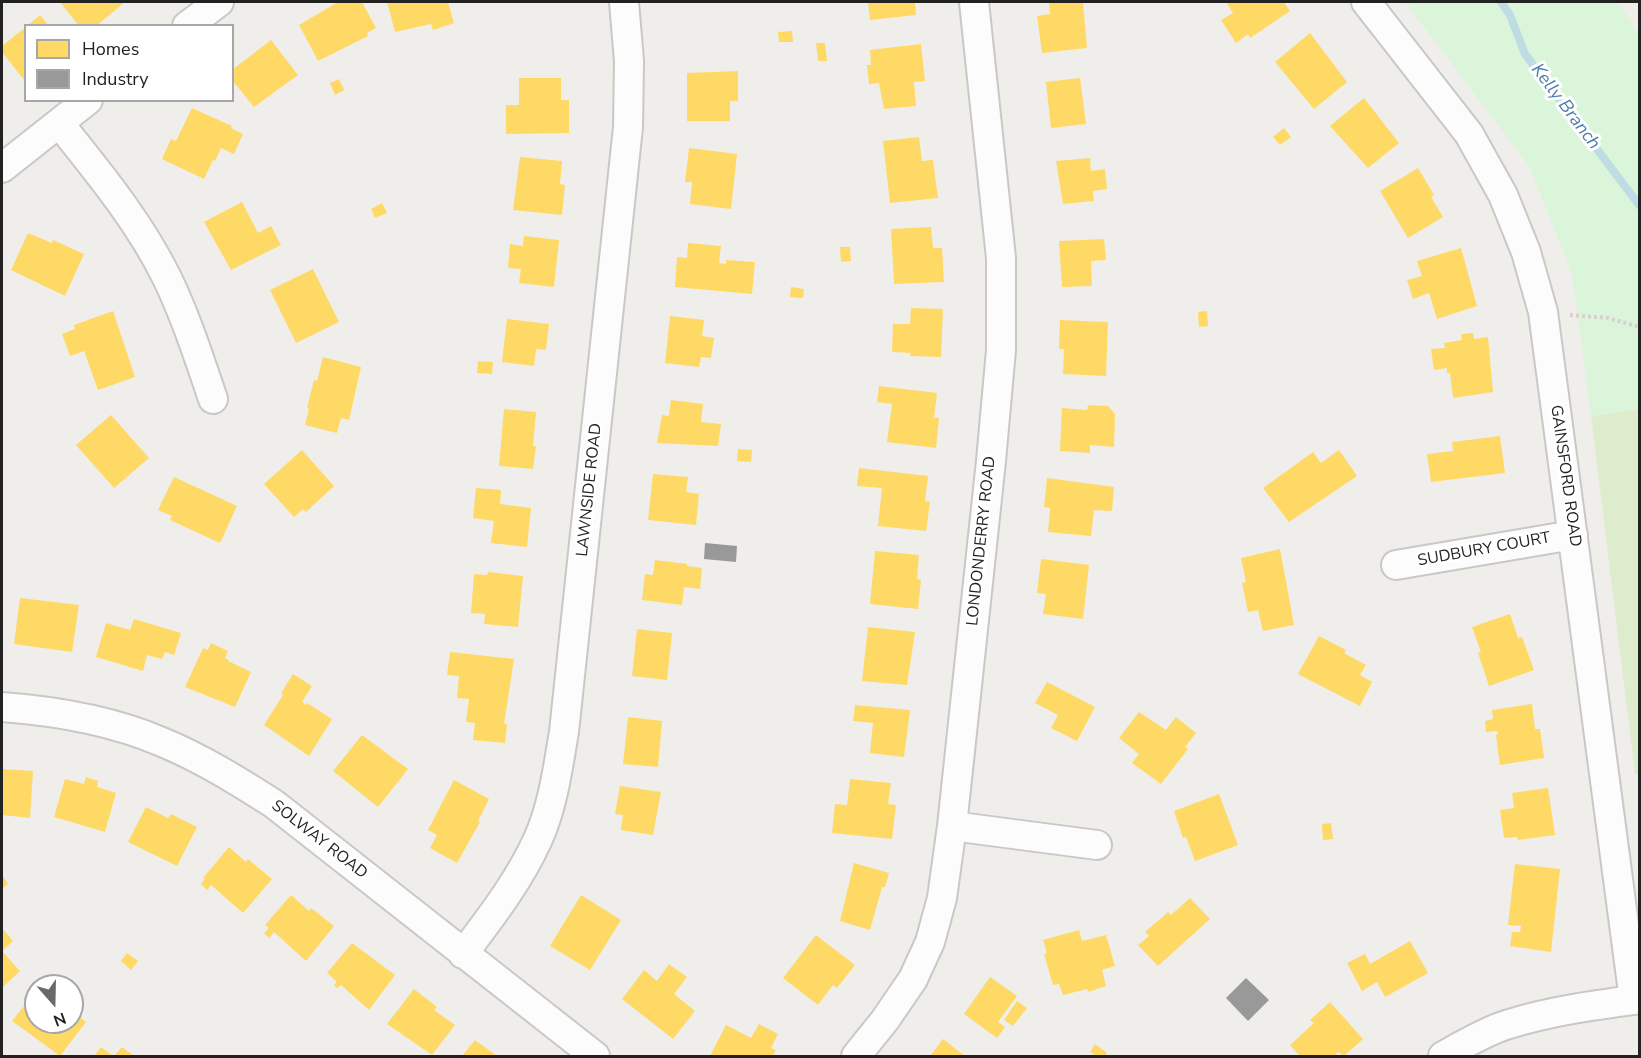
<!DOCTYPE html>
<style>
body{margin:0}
#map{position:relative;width:1641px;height:1058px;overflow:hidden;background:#f0eeeb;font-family:"Nunito Sans",sans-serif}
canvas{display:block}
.frame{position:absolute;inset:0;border:3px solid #222;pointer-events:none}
.legend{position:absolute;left:24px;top:24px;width:210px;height:78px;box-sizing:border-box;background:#fff;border:2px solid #a7a7a7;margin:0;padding:8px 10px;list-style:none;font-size:18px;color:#222}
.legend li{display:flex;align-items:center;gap:12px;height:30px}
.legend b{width:30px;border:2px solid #a7a7a7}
.north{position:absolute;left:24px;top:974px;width:60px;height:60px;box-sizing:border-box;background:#fff;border:2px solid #a7a7a7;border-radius:50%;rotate:160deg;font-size:16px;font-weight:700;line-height:24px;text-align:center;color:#222}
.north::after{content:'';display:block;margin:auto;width:21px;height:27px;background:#6a6968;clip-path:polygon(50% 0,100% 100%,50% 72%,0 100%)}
</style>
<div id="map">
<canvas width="1641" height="1058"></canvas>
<div class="frame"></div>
<ul class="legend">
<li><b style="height:16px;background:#ffd966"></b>Homes</li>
<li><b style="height:16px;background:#999"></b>Industry</li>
</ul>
<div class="north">N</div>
</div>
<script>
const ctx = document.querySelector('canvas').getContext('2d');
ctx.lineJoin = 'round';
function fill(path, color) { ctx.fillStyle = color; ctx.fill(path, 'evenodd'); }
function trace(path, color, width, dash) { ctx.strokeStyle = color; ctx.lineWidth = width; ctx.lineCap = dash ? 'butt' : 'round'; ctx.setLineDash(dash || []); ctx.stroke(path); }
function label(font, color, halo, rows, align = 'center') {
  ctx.font = font + ' "Nunito Sans",sans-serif'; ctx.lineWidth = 6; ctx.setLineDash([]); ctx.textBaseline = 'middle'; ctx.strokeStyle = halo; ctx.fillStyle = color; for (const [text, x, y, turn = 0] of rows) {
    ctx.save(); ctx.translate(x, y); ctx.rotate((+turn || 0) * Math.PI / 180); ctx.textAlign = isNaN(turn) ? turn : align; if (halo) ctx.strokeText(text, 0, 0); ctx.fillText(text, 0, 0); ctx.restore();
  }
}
const grass = new Path2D(`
 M1639,409L1640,773L1635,774L1591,416Z`);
const park = new Path2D(`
 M1405,2H1619L1639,36V409L1591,416L1572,274L1529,166Z`);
const homes = new Path2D(`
 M60,2H125L96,26H79Z
 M338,2H362L376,28L367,33L368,36L318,61L299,25Z
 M387,2H448L454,23L433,30L431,24L395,32Z
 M868,2H915L916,15L870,20Z
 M1049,2H1083L1087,48L1042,53L1037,16L1050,14Z
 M1226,2H1284L1290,11L1250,38L1248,34L1236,43L1221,20L1233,13Z
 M40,15L49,26H27Z
 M26,27V78L24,80L2,52V46Z
 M792,31L793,42H779L778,32Z
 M1310,33L1347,82L1314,109L1275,62Z
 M271,40L298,75L254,107L232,80V70Z
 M816,43H825L827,61H818Z
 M921,44L925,81L914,82L916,106L884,109L879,83L869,84L867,65H871L870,50Z
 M738,71V101H730V121H687V73Z
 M519,78H561V100H569V133L506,134V105H519Z
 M1080,78L1086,124L1051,128L1046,82Z
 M339,79L344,90L335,95L330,83Z
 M1364,98L1399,143L1368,168L1330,126Z
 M192,108L232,126L231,128L243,134L234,154L221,148L215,161L213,160L204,179L162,159L171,139L176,141Z
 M1284,128L1291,137L1280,145L1273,137Z
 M919,137L922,161L933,160L938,198L890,203L883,141Z
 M689,148L737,154L731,209L690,204L692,182H685Z
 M520,157L562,161L560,184L565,185L562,215L513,210Z
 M1090,158L1091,171L1105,169L1107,189L1093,191L1094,201L1063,204L1056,161Z
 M1418,168L1434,195L1431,197L1443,217L1408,238L1380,191Z
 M242,202L258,233L271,226L281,245L231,270L204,222Z
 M382,203L387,213L375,218L371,209Z
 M931,227L933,248H942L944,282L894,284L891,229Z
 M28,233L52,243L53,240L84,254L65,296L11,270Z
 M524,236L559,240L554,287L519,283L521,269L508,268L510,244L523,246Z
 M1104,239L1106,260L1091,261L1092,286L1062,287L1059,241Z
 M688,243L721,246L719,263L726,264V260L755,262L752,294L675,287L677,257L687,258Z
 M840,247H850L851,261L841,262Z
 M1461,248L1477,306L1437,319L1429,293L1413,299L1407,280L1422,276L1417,261Z
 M313,269L339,322L296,343L270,290Z
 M791,287L804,289L803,298L790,297Z
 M911,308L943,309L941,357L910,356L911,353L892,352L893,324H910Z
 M113,311L135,377L98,390L84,351L70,356L62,334L75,329L74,325Z
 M1207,311L1208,326L1199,327L1198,312Z
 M670,316L704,320L702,336L714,338L711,358L701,357L699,367L665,363Z
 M507,319L549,324L546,350L536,349L534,366L502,362Z
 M1060,320L1108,322L1106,376L1063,374L1064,349H1059Z
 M1473,333L1474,339L1488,337L1493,392L1453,398L1450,373H1447V368L1434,370L1431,349L1445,348L1444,343L1462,340L1461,334Z
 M323,357L361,367L349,420L341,418L337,433L305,425L309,409L307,408L314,380L317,381Z
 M478,361L493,362L492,374L477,373Z
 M879,386L937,393L934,418H939L936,448L887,442L892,404L877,402Z
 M671,400L703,404L701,422L721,424L718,446L657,443L662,415L669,416Z
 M1088,405L1108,406L1115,414L1114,447L1090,445V453L1060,451L1062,408L1087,410Z
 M504,409L536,412L533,446H536L533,469L499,466Z
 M111,415L149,458L114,488L76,445Z
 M1500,436L1505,473L1431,482L1427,454L1453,451L1452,442Z
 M738,449L752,450L751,462L737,461Z
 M302,450L334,486L306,512L303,509L294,517L264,484Z
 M1339,450L1357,476L1289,522L1263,488L1313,452L1321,463Z
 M859,468L928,476L925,501L930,502L926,531L878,526L882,488L857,486Z
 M653,474L688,477L686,492L699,494L696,525L648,520Z
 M174,477L237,506L220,543L170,520L172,516L158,510Z
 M1047,478L1114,487L1112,511L1094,510L1091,536L1048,532L1050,508L1044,507Z
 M476,488L501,490L500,504L531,508L527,547L491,543L494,521L473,518Z
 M1280,549L1294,625L1263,631L1258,610L1248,612L1242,583L1246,582L1241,558Z
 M875,551L919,555L917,579L921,580L918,609L870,604Z
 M1041,559L1089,565L1083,619L1043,614L1046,594L1037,593Z
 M655,560L687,564V566L702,568L700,589L684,587L682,605L642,600L645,574L653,575Z
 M488,572L523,576L518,627L484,624L485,614L471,613L474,574L487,575Z
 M20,598L79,605L72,652L14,644Z
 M1510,614L1518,638L1522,637L1534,670L1489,686L1478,653L1481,652L1472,627Z
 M134,619L181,633L174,655L165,652L162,659L147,655L143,671L96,657L106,623L130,630Z
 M868,627L915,632L907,685L862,681Z
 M637,629L672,633L667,680L632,676Z
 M1319,636L1346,650L1344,653L1366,665L1360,675L1372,682L1360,706L1298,674Z
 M211,643L228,651L225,658L229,660L228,661L251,672L235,707L185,687L203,648L208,650Z
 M450,652L514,659L504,724H507L505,743L473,740L475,723L466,722L469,699L457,698L459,676L447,675Z
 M293,674L312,686L302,702L306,705L307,703L332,719L309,756L264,725L283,695L281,693Z
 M1047,682L1095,707L1077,741L1051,728L1058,715L1035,703Z
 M1532,704L1535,729H1540L1544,758L1500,765L1496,735L1498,734L1497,731L1486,732L1485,721L1493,719L1492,710Z
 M855,705L910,710L904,757L870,753L873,723L853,721Z
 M1139,712L1166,730L1176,717L1196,733L1185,747L1188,749L1161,784L1132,763L1139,754L1119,738Z
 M628,717L662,721L658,767L623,764Z
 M362,735L408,769L378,807L333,771Z
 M2,769L33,771L30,818L2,815Z
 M86,777L98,781L97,787L116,793L105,832L54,817L65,779L84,784Z
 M850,779L891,783L888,804L896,805L892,839L832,833L835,804L847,805Z
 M454,780L489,799L478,821L480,822L457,863L430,848L437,835L428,830Z
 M620,786L661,792L653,835L621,830L623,815L615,814Z
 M1548,788L1555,835L1518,840L1517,837L1504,838L1500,810L1514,808L1512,793Z
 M1219,794L1238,845L1195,861L1186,837L1183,838L1174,811Z
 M146,807L168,818L171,814L197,827L177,866L128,842Z
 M1331,823L1333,839L1323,840L1322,824Z
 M229,847L246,862L248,859L272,879L243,913L211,885L207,890L201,884L205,879L203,878Z
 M854,863L889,873L885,887H882L870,930L840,921Z
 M1515,864L1560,869L1551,952L1510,946L1512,932H1520L1521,926L1508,925Z
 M2,875L8,884L2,889Z
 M291,895L309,911L311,908L334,926L306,961L274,932L269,938L264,933L269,928L265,925Z
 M581,895L621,920L590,970L550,946Z
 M1190,898L1210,919L1158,966L1138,945L1149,936L1145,932L1168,912L1171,915Z
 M2,928L13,941L2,951L20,971L2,988Z
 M1079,930L1082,941L1106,935L1115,966L1102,970L1106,986L1088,992L1087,989L1063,995L1059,984L1053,985L1044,954L1047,953L1043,940Z
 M816,935L855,965L837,988L833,985L818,1005L783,978Z
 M1410,941L1428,973L1385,997L1377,982L1362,991L1347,963L1365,954L1370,964Z
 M352,943L395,975L369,1010L341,985L337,988L334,985L337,982L327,973Z
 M127,953L138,961L131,970L121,961Z
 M669,964L687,977L674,994L695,1011L673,1039L622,999L644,970L657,981Z
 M990,977L1017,996L998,1022L1005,1027L997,1038L964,1014Z
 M414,989L437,1007L434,1010L455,1025L432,1055L387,1024Z
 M36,991V1022H72V1011L86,1022L60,1056L12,1021Z
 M1017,1001L1027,1008L1013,1026L1004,1020Z
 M1330,1002L1363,1039L1344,1056L1338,1052L1334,1056H1300L1290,1045L1314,1023L1310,1020Z
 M759,1024L778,1034L771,1048L776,1050L773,1056H710L726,1025L751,1038Z
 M943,1039L965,1056H930Z
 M475,1040L497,1056H462Z
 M1095,1044L1107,1053L1105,1056H1096L1090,1052Z
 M101,1047L113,1056H94Z
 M122,1047L134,1056H114Z`);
const industry = new Path2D(`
 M705,543L737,546L736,562L704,559Z
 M1246,978L1269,1000L1248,1021L1226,998Z`);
const stream = new Path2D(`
 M1501,2L1510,15L1525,54L1640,206`);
const path = new Path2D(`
 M1570,315L1608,318L1640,327`);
const minor = new Path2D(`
 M1366,2L1469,134L1503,195L1526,252L1543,312L1634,1000
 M187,26L219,2
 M59,123C98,172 139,221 167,278C186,317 199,358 213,399
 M2,168L88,100
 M1396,565L1573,535
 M2,707C56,711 111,720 162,742C201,758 238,781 274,804L595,1056
 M952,826L1097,845
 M463,954C491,917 519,881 538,839C553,806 558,767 564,732L628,127L629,61L624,2
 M856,1056L885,1020L913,979L930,942L942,898L952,826L991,461L1001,350V258L974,2
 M1443,1056C1463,1045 1484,1032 1506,1025C1549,1011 1595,1005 1640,999`);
const streetNames = [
 ["GAINSFORD ROAD",1565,476,82],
 ["LAWNSIDE ROAD",590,490,-84],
 ["LONDONDERRY ROAD",982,541,-84],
 ["SUDBURY COURT",1484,550,-10],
 ["SOLWAY ROAD",319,840,38]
];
const waterNames = [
 ["Kelly Branch",1565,107,53]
];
fill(grass, '#ddeccb');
fill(park, '#daf5da');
fill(homes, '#ffd966');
fill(industry, '#999');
trace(stream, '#bfdbe3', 8);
trace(minor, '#c9c8c7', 32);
trace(path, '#dccecd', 4, [3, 3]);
trace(minor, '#fdfcfc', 28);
label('16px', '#222', '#fff', streetNames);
label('italic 18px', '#4a7aab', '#fff', waterNames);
</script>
